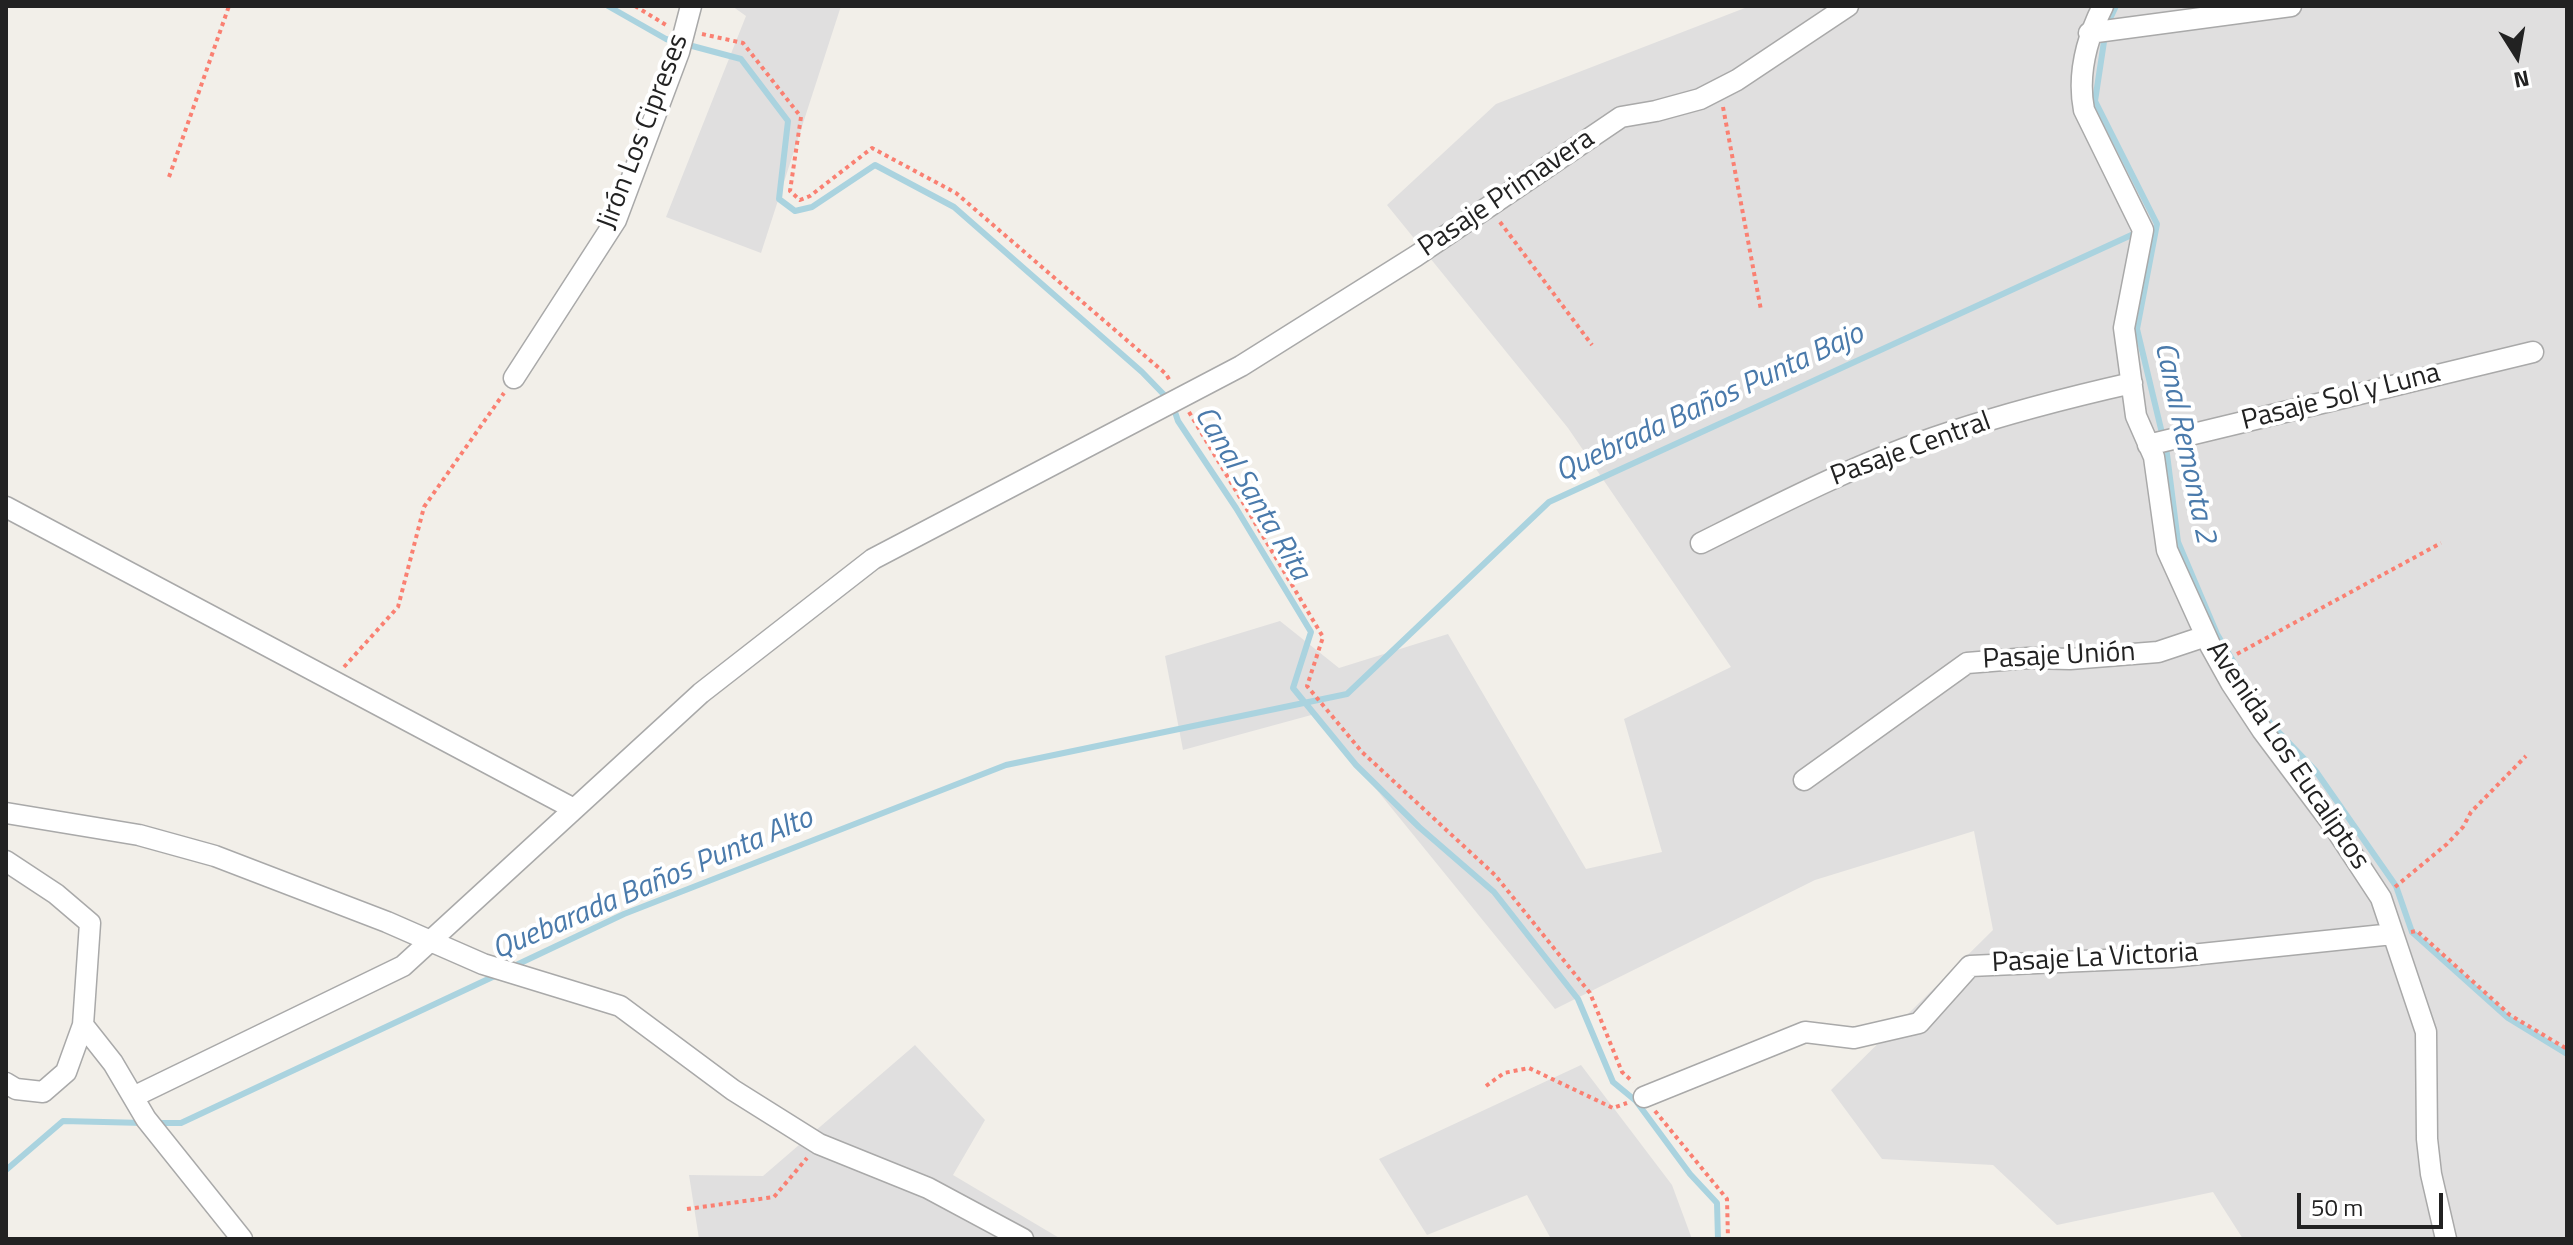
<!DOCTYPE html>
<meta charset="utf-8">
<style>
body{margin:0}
#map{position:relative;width:2573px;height:1245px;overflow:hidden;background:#f2efe9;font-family:"Titillium Web",sans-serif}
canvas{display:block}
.frame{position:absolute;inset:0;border:8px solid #222;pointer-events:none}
.north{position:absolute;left:2477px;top:16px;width:80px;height:80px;-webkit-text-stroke:6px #fff;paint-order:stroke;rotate:169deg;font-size:22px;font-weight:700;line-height:32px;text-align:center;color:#222}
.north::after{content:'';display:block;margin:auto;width:28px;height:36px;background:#222;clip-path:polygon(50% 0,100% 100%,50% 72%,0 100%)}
.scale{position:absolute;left:2297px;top:1193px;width:146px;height:36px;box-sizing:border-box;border:4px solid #222;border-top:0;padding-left:10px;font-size:24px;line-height:28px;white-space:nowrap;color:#222;-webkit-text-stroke:6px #fff;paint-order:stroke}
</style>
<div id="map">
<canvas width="2573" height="1245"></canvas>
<div class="frame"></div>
<div class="north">N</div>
<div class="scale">50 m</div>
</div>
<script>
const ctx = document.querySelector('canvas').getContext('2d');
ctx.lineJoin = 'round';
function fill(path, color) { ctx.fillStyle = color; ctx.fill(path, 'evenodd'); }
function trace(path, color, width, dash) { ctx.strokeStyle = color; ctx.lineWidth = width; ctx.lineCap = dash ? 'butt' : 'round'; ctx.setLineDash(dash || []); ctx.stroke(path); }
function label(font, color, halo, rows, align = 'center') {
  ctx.font = font + ' "Titillium Web",sans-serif'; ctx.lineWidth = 8; ctx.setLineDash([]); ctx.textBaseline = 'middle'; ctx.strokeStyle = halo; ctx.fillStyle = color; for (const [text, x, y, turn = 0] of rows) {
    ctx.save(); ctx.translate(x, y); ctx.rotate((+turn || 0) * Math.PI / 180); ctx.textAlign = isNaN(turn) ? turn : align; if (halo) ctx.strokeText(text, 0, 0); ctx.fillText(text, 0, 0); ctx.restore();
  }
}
const residential = new Path2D(`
 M732,6H841L761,253L666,217L746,16Z
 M1750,6H2567V1239H2243L2213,1192L2057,1225L1993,1165L1882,1159L1831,1090L1993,930L1974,831L1815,880L1555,1009L1315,714L1183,750L1165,656L1280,621L1339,668L1448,634L1586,869L1662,852L1624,719L1731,667L1568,428L1387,205L1496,104Z
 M915,1045L985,1120L953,1175L1061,1239H699L689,1175L763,1176Z
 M1581,1065L1672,1185L1692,1239H1551L1527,1195L1427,1235L1379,1159Z`);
const stream = new Path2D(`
 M608,6L666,39L741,59L788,121L779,199L795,211L812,207L875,165L954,207L1142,372L1172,403L1178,421L1236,508L1311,632L1293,688L1356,765L1419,827L1494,892L1578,999L1613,1082L1636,1101L1690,1174L1717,1203L1718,1239
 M2107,25L2116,6
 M2105,35L2095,101L2157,224L2137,329L2167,454L2178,542L2217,634L2270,723L2315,770L2396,886L2412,932L2508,1018L2567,1054
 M512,967L624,914L1006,765L1347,694L1549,502L2138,232
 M155,1123H181L499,974
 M6,1170L63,1121L144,1123`);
const path = new Path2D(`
 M635,6L666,25
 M702,34L743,43L801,117L790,191L800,200L810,196L872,148L956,193L1166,374L1170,381
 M1723,107L1761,310
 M169,177L229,6
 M1500,222L1592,345
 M1189,412L1323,637L1307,686L1362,752L1495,875L1590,993L1622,1072L1633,1082
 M2237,654L2441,543
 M344,667L398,607L424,507L504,393
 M2395,887L2447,844L2463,827L2471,812L2526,756
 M2411,932L2417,931L2510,1015L2567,1049
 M1486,1086L1504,1073L1529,1068L1613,1108L1627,1103
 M1655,1111L1727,1199L1728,1239
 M687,1209L774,1197L807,1158`);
const minor = new Path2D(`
 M2103,6C2087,38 2077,74 2084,110L2143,230L2124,328L2136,416L2154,457L2167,550L2211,647L2231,683L2262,730L2331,822L2381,898L2426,1032L2427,1139L2431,1174L2446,1239
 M2089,33L2291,6
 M514,378L616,220L679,52L691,6
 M2148,445L2533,352
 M6,507L574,809
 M1701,543C1781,503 1862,461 1948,433C2008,413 2070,397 2132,383
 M1804,780L1967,663L2028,658L2070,659L2158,652L2206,636
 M6,813L139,835L215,856L387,922L483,964L620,1006L733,1090L819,1144L928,1188L1023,1239
 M6,861L56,894L90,923L83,1025L66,1072L43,1092L16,1089L6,1083
 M83,1025L113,1063L146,1119L242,1239
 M133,1097L403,966L701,693L873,559L1241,366L1416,256L1621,117L1656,111L1700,99L1737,80L1848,6
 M1644,1097L1805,1032L1854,1038L1919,1023L1970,966L2172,957L2393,934`);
const streetNames = [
 ["Jirón Los Cipreses",644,132,-69],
 ["Pasaje Primavera",1507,194,-34],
 ["Pasaje Sol y Luna",2341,398,-14],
 ["Pasaje Central",1911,450,-20],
 ["Pasaje Unión",2059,657,-3],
 ["Avenida Los Eucaliptos",2287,756,56],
 ["Pasaje La Victoria",2095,959,-3]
];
const waterNames = [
 ["Quebrada Baños Punta Bajo",1710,404,-25],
 ["Canal Remonta 2",2184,443,78],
 ["Canal Santa Rita",1251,494,59],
 ["Quebarada Baños Punta Alto",653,885,-23]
];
fill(residential, '#e0dfdf');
trace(stream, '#aad3df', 6);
trace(minor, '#a9a9a9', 23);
trace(path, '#fa8072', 4, [4, 4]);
trace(minor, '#fff', 20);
label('28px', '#222', '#fff', streetNames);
label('italic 30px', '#4a7aab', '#fff', waterNames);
</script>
